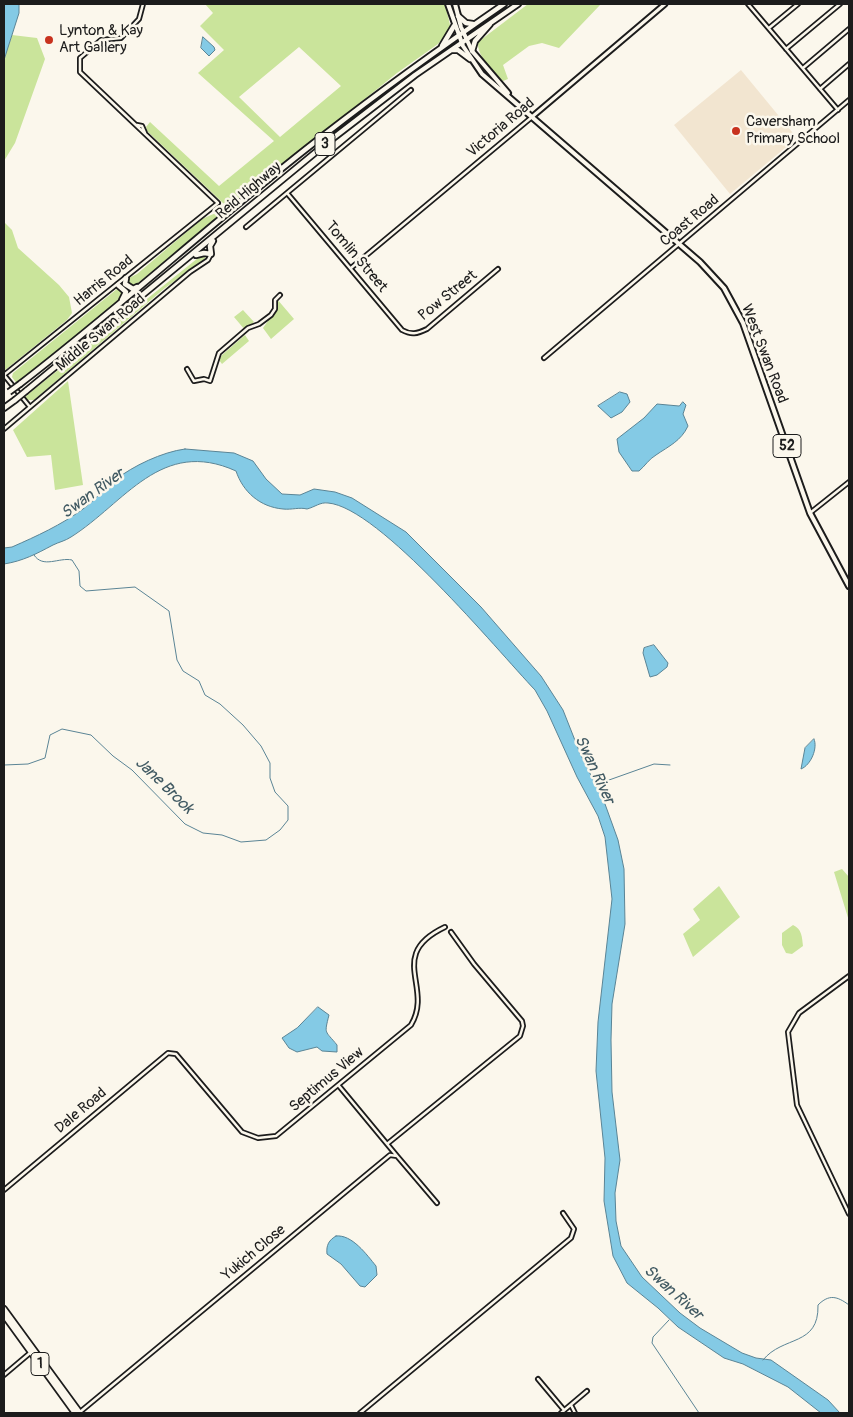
<!DOCTYPE html>
<style>
body{margin:0}
#map{position:relative;width:853px;height:1417px;overflow:hidden;background:#fbf7ec;font-family:Pangolin,sans-serif}
canvas{display:block}
.frame{position:absolute;inset:0;border:5px solid #1c1c1c;pointer-events:none}
</style>
<div id="map">
<canvas width="853" height="1417"></canvas>
<div class="frame"></div>
</div>
<script>
const ctx = document.querySelector('canvas').getContext('2d');
ctx.lineJoin = 'round';
function fill(path, color) { ctx.fillStyle = color; ctx.fill(path, 'evenodd'); }
function trace(path, color, width, dash) { ctx.strokeStyle = color; ctx.lineWidth = width; ctx.lineCap = dash ? 'butt' : 'round'; ctx.setLineDash(dash || []); ctx.stroke(path); }
function label(font, color, halo, rows, align = 'center') {
  ctx.font = font + ' Pangolin,sans-serif'; ctx.lineWidth = 5; ctx.setLineDash([]); ctx.textBaseline = 'middle'; ctx.strokeStyle = halo; ctx.fillStyle = color; for (const [text, x, y, turn = 0] of rows) {
    ctx.save(); ctx.translate(x, y); ctx.rotate((+turn || 0) * Math.PI / 180); ctx.textAlign = isNaN(turn) ? turn : align; if (halo) ctx.strokeText(text, 0, 0); ctx.fillText(text, 0, 0); ctx.restore();
  }
}
const built = new Path2D(`
 M741,70L797,138L730,194L674,125Z`);
const green = new Path2D(`
 M205,4H445L451,29L438,44L397,73L133,287L128,284L129,278L137,274L202,219L218,212L224,204L147,131L146,127L150,122L219,186L274,141L198,73L224,50L200,26L213,13ZM299,47L341,86L280,137L239,97Z
 M528,4H601L559,48L542,43L529,46L503,65L508,79L503,81C493,70 477,57 478,42Z
 M12,35L37,38L45,59L15,143L4,161V60Z
 M4,222L12,230L18,248L59,285L69,297L72,313L67,320L4,371Z
 M203,254L206,256L204,260L165,288L34,400H26L24,398L32,391Z
 M117,289L123,292L122,298L65,348L17,384L12,377L13,373Z
 M277,299L294,319L271,339L263,328L277,308Z
 M243,310L254,322L245,330L234,317Z
 M245,335L249,341L222,364L219,360L222,355Z
 M68,381L83,485L55,490L51,455L27,457L13,430Z
 M842,869L849,877V921L834,872Z
 M719,886L740,917L693,957L683,934L700,920L693,909Z
 M793,925C802,929 802,937 803,946L792,954L786,953L782,945V933Z`);
const water = new Path2D(`
 M4,4H19V13L4,60Z
 M203,37L214,47L215,50L209,56L201,48Z
 M620,392L627,394L630,402L622,412L611,418L598,406Z
 M683,402L686,405L683,414L688,426C681,441 669,446 656,455C649,459 645,466 639,471H632L619,452L617,439L644,418L657,404L679,406Z
 M185,449L234,453L253,461L266,479L282,494L300,495L314,489L335,492L352,498L406,532L481,607L541,676L563,710L580,753L605,804L618,840L624,869L625,924L612,1004L611,1040L612,1092L620,1160L615,1193L616,1221L621,1246L642,1277L680,1313L700,1328L742,1353L756,1358L771,1360L828,1400L840,1413H821L788,1387L743,1364L724,1358L678,1327L658,1308L627,1283L613,1256L604,1201L605,1158L596,1071L598,1022L612,899L605,837L598,816L577,777L547,711L535,690C497,650 379,507 328,503C320,502 315,507 307,509C299,507 292,510 283,509C260,507 243,492 236,471C161,437 125,503 71,537C65,541 59,542 53,545C36,554 23,561 4,564V548L12,547C37,536 61,525 83,509C95,500 104,489 115,480C133,466 162,452 185,449Z
 M654,645L668,663L667,667L657,675L650,677L643,653L644,648Z
 M814,739C818,748 811,765 801,769L805,748Z
 M318,1007L329,1015C324,1035 325,1030 337,1045V1052L322,1051L317,1047L297,1052L289,1048L282,1038L297,1028Z
 M336,1236C352,1234 367,1255 376,1266L377,1275L365,1287L360,1286L341,1264L327,1254C326,1245 329,1240 336,1236Z`);
const stream = new Path2D(`
 M4,765L28,764L45,758L50,735L62,729L91,735L113,756L132,770L185,824L203,833L222,835L241,842L266,840L280,830L288,820V806L275,792L270,778V763L261,746L243,725L220,704L205,695L199,681L183,671L177,660L169,611L135,587L86,591L80,586L79,571L72,560C59,557 43,569 34,555
 M595,785L654,764L670,765
 M669,1320L653,1337L652,1343L699,1413
 M763,1360C783,1335 819,1347 818,1305C829,1294 837,1296 849,1305`);
const street = new Path2D(`
 M748,4L838,110
 M769,28L798,4
 M786,49L840,4
 M803,68L849,29
 M820,89L849,64
 M137,125L142,126L145,133
 M287,193L402,330C411,335 417,334 427,329L498,269
 M246,227L411,90
 M351,268L532,117
 M544,358L849,100
 M187,369L194,381L204,379L210,381L219,353L248,328L259,324L271,315L275,309V300L280,295
 M4,375L218,203L80,72V58L101,40L121,38L139,19L143,4
 M4,375L30,407
 M4,429L190,272L208,260L211,254
 M810,513L849,482
 M849,976L799,1013L788,1032L797,1105L849,1214
 M339,1086L397,1156
 M387,1144L520,1036L523,1026L522,1021L474,964L451,932
 M4,1190L168,1053L176,1054L242,1132L258,1138L276,1136L411,1025C434,987 386,955 445,927
 M4,1375L30,1353
 M538,1379L564,1410
 M571,1405L575,1413
 M80,1412L390,1155L397,1156L437,1203
 M360,1413L571,1238L574,1229L563,1213
 M561,1413L587,1391`);
const secondary = new Path2D(`
 M533,116L665,4`);
const primary = new Path2D(`
 M448,4L463,46L482,74L700,262L724,288L743,323L810,513L849,586
 M455,4L461,27L472,51L508,93`);
const highway = new Path2D(`
 M458,16L466,23L473,24
 M442,46L454,26
 M452,50H458L470,59
 M472,51L475,41L490,24
 M196,255L204,253L211,254L210,246L213,241
 M126,278L125,284L133,289L137,287
 M118,285L126,292L122,300
 M20,384C124,304 220,215 324,135C383,89 443,46 504,4
 M26,391L328,142L415,75L518,4
 M4,408L15,400
 M4,1309L80,1413
 M4,1315L75,1413`);
const highwayBridge = new Path2D(`
 M9,392L20,384
 M15,400L26,391`);
const markers = [
 [49,40,5,"#c8321e"],
 [736,131,5,"#c8321e"]
];
const shields = [
 [325,144,20],
 [787,446,28],
 [40,1364,18]
];
const shieldNames = [
 ["3",325,144],
 ["52",787,446],
 ["1",40,1364]
];
const poiNames = [
 ["Lynton & Kay",59,31],
 ["Art Gallery",59,48],
 ["Caversham",746,122],
 ["Primary School",746,139]
];
const streetNames = [
 ["Victoria Road",501,128,-40],
 ["Reid Highway",249,191,-40],
 ["Coast Road",690,221,-40],
 ["Tomlin Street",356,257,50],
 ["Harris Road",104,281,-39],
 ["Pow Street",448,296,-39],
 ["Middle Swan Road",101,333,-40],
 ["West Swan Road",764,354,69],
 ["Septimus View",327,1080,-40],
 ["Dale Road",81,1111,-40],
 ["Yukich Close",254,1253,-40]
];
const waterNames = [
 ["Swan River",93,494,-36],
 ["Swan River",594,770,65],
 ["Jane Brook",164,786,44],
 ["Swan River",673,1293,42]
];
fill(built, '#f2e5d0');
fill(green, '#cae49b');
fill(water, '#84cae5');
trace(water, '#5a8495', 1);
trace(stream, '#5a8495', 1);
trace(street, '#1c1c1c', 6);
trace(secondary, '#1c1c1c', 7);
trace(primary, '#1c1c1c', 8);
trace(highway, '#1c1c1c', 8);
trace(street, '#fbf7ec', 2.5);
trace(secondary, '#fbf7ec', 3);
trace(primary, '#fbf7ec', 4);
trace(highway, '#fbf7ec', 4.5);
trace(highwayBridge, '#1c1c1c', 8, []);
trace(highwayBridge, '#fbf7ec', 4.5);
for (const [x, y, r, color] of markers) { const dot = new Path2D(); dot.arc(x, y, r, 0, 2 * Math.PI); ctx.fillStyle = color; ctx.fill(dot); trace(dot, '#fbf7ec', 2); }
for (const [x, y, w] of shields) { const box = new Path2D(); box.roundRect(x - w / 2, y - 11.5, w, 23, 4); ctx.fillStyle = '#fbf7ec'; ctx.fill(box); trace(box, '#1c1c1c', 1); }
label('bold 14px', '#1c1c1c', null, shieldNames);
label('15px', '#1c1c1c', '#fbf7ec', poiNames, 'left');
label('15px', '#1c1c1c', '#fbf7ec', streetNames);
label('italic 16px', '#405962', '#fbf7ec', waterNames);
</script>
